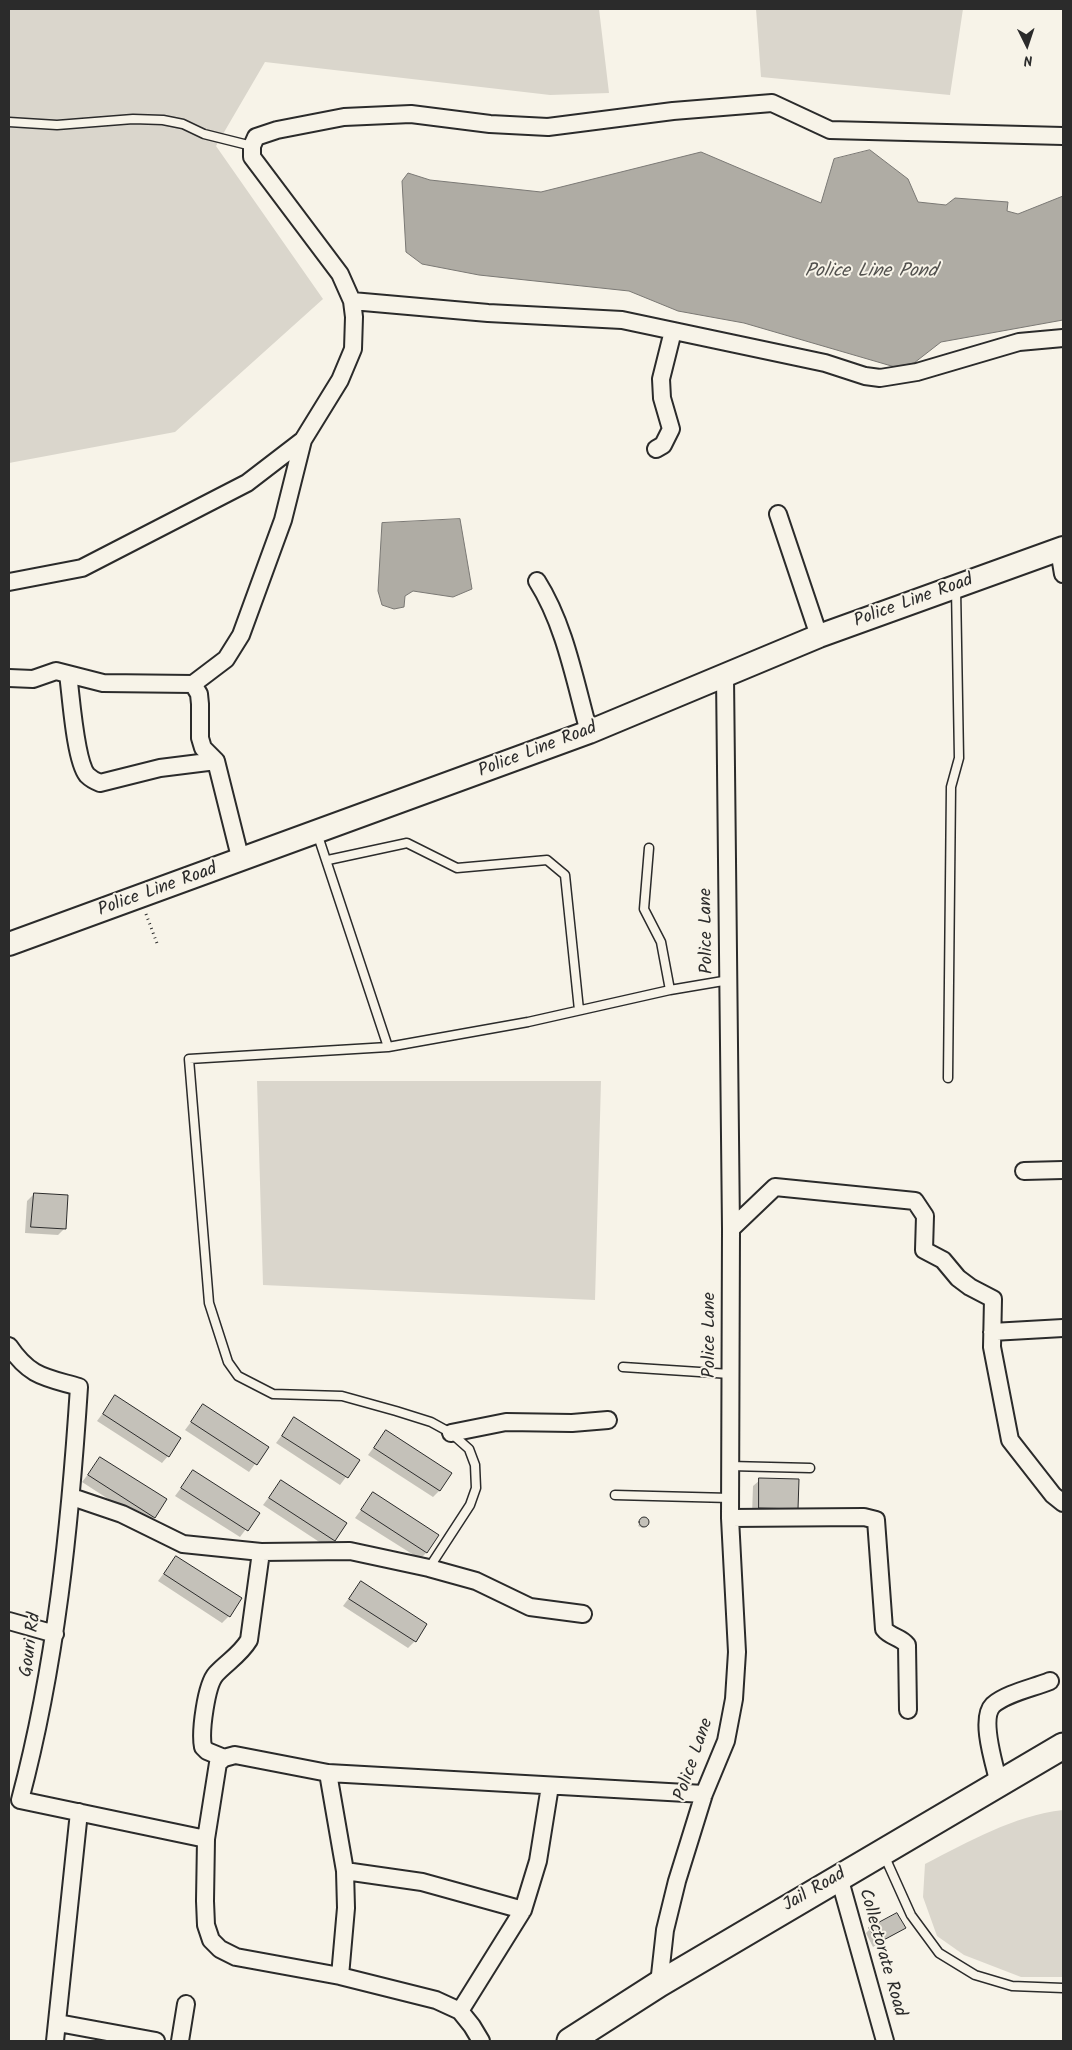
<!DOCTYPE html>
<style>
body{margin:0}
#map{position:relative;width:1072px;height:2050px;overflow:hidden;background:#f7f3e8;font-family:Kalam,sans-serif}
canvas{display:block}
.frame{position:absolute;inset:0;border:10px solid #2b2b2b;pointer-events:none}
.north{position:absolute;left:1002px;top:20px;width:50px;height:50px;-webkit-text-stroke:4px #f7f3e8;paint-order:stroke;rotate:176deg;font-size:14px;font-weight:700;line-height:20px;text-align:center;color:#2b2b2b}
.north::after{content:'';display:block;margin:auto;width:18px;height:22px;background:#2b2b2b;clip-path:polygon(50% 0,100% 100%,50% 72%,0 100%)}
</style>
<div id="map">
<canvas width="1072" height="2050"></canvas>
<div class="frame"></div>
<div class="north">N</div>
</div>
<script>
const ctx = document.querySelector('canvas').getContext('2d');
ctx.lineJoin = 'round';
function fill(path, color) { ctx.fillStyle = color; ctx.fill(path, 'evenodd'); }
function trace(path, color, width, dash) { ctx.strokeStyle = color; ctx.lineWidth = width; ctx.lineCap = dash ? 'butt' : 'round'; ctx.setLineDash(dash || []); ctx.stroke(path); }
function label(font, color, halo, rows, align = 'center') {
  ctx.font = font + ' Kalam,sans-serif'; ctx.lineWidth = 4; ctx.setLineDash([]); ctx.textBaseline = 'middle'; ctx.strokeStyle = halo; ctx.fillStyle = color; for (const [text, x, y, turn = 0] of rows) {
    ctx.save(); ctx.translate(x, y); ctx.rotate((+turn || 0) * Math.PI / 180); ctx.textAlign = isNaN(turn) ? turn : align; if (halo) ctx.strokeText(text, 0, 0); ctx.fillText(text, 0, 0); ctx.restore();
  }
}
const green = new Path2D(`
 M9,9H599L609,93L550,95L265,62L216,146L323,299L175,432L9,463Z
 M756,9H963L950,95L761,77Z
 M257,1081H601L595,1300L263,1285Z
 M1063,1810V1977H1021L964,1955L937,1936L923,1897L925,1864C970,1841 1013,1816 1063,1810Z`);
const water = new Path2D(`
 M870,150L908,179L918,202L946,205L955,198L1008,202L1007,211L1018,214L1063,196V320L941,342L914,363L895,367L744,323L678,311L629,291L479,275L422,264L406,252L402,181L408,173L430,180L541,192L701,152L821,203L834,159Z
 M460,519L472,589L453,597L413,591L405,596L404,607L394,609L382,605L378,591L382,523Z`);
const shadow = new Path2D(`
 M34,1194L65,1228L58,1235L25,1233L27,1201Z
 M115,1397L168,1456L162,1463L97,1421Z
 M203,1406L267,1448L249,1472L185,1430Z
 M294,1419L358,1461L340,1485L276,1443Z
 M386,1431L440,1490L433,1497L368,1455Z
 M101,1458L154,1517L147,1524L82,1482Z
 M193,1472L258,1513L240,1537L175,1496Z
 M760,1480L797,1509L790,1516L752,1515L753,1486Z
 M281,1481L334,1540L327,1547L263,1505Z
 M373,1494L426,1553L420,1559L355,1518Z
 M643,1519L647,1521L643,1528L638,1526Z
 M176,1557L229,1616L222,1623L158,1581Z
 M361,1582L415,1641L408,1648L343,1606Z
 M904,1928L873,1947L866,1933L870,1929Z`);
const building = new Path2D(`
 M34,1193L68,1195L66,1229L31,1227Z
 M115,1395L181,1438L169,1457L103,1414Z
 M203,1404L269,1447L257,1465L191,1422Z
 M294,1417L360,1460L348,1478L282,1436Z
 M386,1430L452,1473L440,1491L374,1448Z
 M100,1457L167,1499L155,1518L88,1475Z
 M193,1470L260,1513L248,1531L181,1488Z
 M759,1478L799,1479L798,1509L759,1508Z
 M281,1480L347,1523L335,1541L269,1498Z
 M373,1492L439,1535L427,1553L361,1510Z
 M639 1522a5 5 0 1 1 10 0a5 5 0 1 1-10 0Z
 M176,1556L242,1598L230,1617L164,1574Z
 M361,1581L427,1624L416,1642L349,1599Z
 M897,1913L906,1928L878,1943L869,1928Z`);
const path = new Path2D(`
 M146,914L158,946`);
const lane = new Path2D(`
 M9,122L57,125L133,119L163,120L183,124L204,134L252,146
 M317,833L388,1047
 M649,848L644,909L661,942L670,990
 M328,860L407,843L457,868L547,860L565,875L579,1010
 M948,1078L951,787L959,758L956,588
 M623,1367L730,1374
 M730,1466L810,1468
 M615,1495L730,1498
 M429,1568L470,1505L476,1488L475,1465L469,1449L451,1433L431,1422L396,1411L342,1396L273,1394L238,1376L228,1362L209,1303L189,1059L388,1047L528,1022L670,990L729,980
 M884,1855L911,1915L939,1953L975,1975L1012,1986L1063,1988`);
const street = new Path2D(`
 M352,301L488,313L622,320L825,363L865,376L880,378L917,372L1019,342L1063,338
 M656,449L663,445L671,429L662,398L661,379L673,331
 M778,514L819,636
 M1059,550L1063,574
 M537,581C565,625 575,682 589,732
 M9,582L82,568L247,483L303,440L340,380L353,349L354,317L352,301L340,274L252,157V146L256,137L277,130L344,117L411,114L490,124L548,127L673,111L772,103L830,130L1063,136
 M68,674C71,695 75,760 87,775C91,779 95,781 100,783L160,768L216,761
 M9,678L33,679L56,671L103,683L193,684L199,694L200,704V738L203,748L216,761L241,861
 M193,684L226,659L241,635L283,520L303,440
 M1024,1171L1063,1170
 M731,1229L775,1187L915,1201L925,1216L924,1250L943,1260L958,1278L970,1287L993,1299L992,1347L1010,1440L1053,1495L1063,1503
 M992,1332L1063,1328
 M9,1346C30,1377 45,1377 79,1387C70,1526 56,1665 20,1800L206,1839
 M451,1433L506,1422L572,1423L608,1420
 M72,1497L122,1514L183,1544L261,1552L350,1551L429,1568L476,1581L530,1607L583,1614
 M730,1518L864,1517L876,1520L884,1629C890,1637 901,1637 907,1645L908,1710
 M9,1621L55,1634
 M224,1758L207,1751L203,1747C200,1732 206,1685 216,1674C227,1662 240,1655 249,1640L261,1552
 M328,1773L345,1871L346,1908L340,1976
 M999,1784C995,1766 979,1719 993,1705C1007,1693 1033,1688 1050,1681
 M345,1871L422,1882L523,1910
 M839,1877L885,2041
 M659,1984L665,1930L677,1881L704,1794L726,1741L734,1699L737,1652L730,1518L731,1229L725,676
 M460,2011L523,1910L538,1861L550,1786
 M58,2023L156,2041
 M55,2041L79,1812
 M180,2041L186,2004
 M481,2041L472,2026L460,2011L436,2000L340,1976L236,1957L220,1949L211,1940L206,1925L205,1901L206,1839L218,1763L224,1758L235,1755L328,1773L704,1794`);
const secondary = new Path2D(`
 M9,944L589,732L819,636L1063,548`);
const primary = new Path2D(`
 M570,2041L659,1984L1063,1746`);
const streetNames = [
 ["Police Line Road",914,602,-20],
 ["Police Line Road",538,751,-21],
 ["Police Line Road",158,891,-20],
 ["Police Lane",708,931,-91],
 ["Police Lane",711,1335,-90],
 ["Gouri Rd",32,1645,-82],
 ["Police Lane",695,1760,-71],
 ["Jail Road",815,1891,-30],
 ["Collectorate Road",881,1953,74]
];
const waterNames = [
 ["Police Line Pond",871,273]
];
fill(green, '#dad6cc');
fill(water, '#afaca4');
trace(water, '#7a7874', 1);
fill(shadow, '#0003');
fill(building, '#c4c1b9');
trace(building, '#2b2b2b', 1);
trace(lane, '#2b2b2b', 11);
trace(street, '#2b2b2b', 20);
trace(secondary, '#2b2b2b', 26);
trace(primary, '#2b2b2b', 29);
trace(path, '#2b2b2b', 3, [1, 4]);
trace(lane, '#f7f3e8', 8);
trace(street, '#f7f3e8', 16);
trace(secondary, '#f7f3e8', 22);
trace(primary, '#f7f3e8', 25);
label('18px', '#2b2b2b', '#f7f3e8', streetNames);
label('italic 19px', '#53524f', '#f7f3e8', waterNames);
</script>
